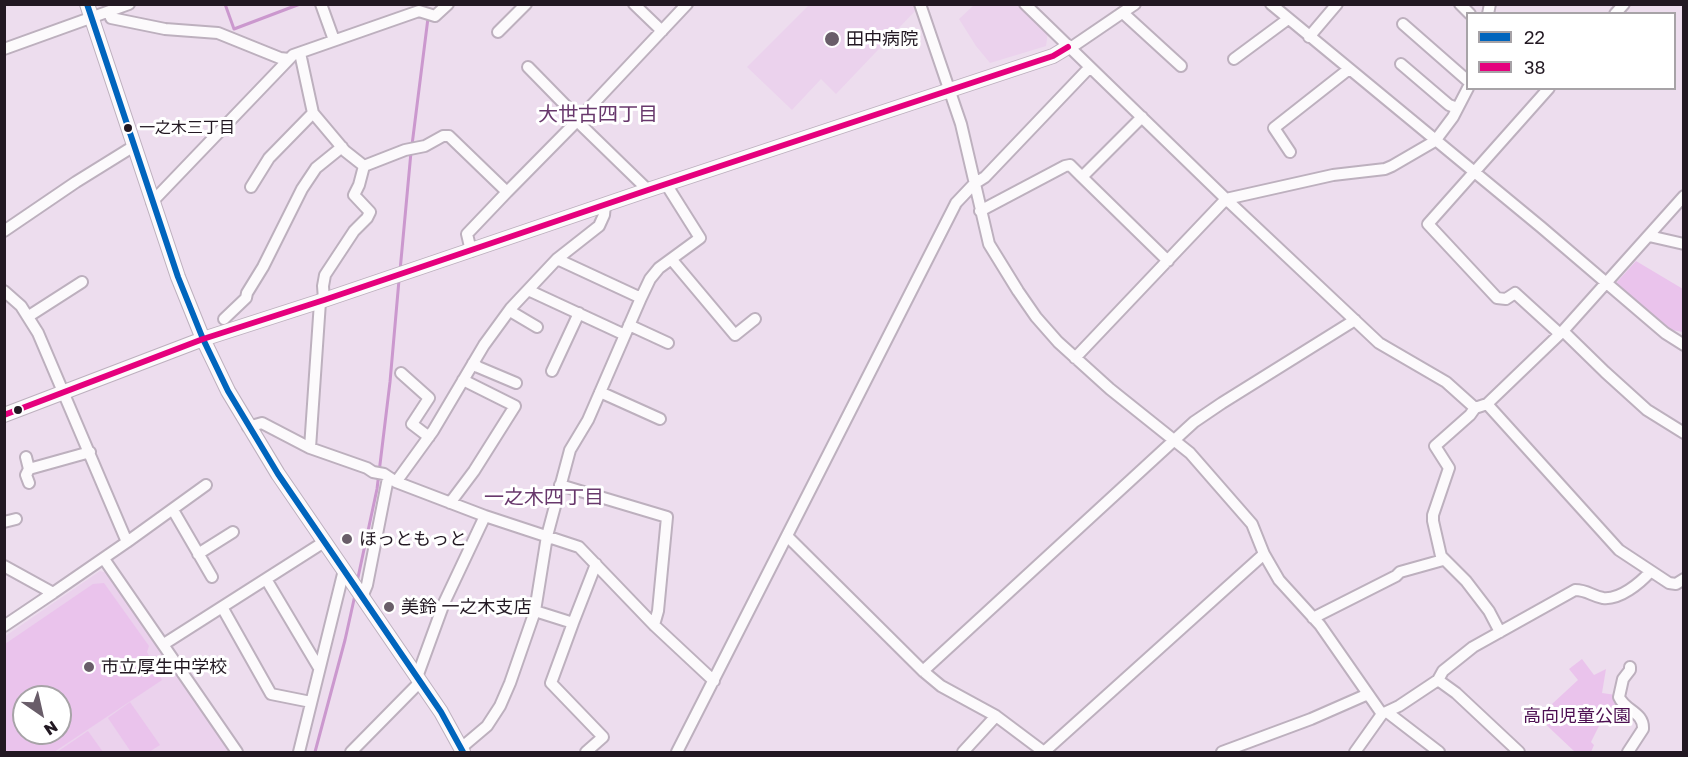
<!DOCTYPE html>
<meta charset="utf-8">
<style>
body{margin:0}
#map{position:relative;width:1688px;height:757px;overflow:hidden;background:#edddee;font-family:"Golos Text",sans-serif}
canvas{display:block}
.frame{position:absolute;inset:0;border:6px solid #221822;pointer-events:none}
.legend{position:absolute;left:1466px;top:12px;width:210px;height:78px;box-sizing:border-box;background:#fff;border:2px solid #a7a3a7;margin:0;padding:8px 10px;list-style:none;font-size:18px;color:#221822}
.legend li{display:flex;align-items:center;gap:12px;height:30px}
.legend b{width:30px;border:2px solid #a7a3a7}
.north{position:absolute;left:12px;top:685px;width:60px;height:60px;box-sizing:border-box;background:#fff;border:2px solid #a7a3a7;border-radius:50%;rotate:146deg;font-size:16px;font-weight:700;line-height:24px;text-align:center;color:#221822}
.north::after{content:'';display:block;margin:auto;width:21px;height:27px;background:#695d69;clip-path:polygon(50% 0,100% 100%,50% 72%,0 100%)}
</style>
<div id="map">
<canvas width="1688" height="757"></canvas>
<div class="frame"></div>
<ul class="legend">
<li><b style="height:8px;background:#0065bd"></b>22</li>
<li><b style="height:8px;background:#e5007d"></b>38</li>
</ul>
<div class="north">N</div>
</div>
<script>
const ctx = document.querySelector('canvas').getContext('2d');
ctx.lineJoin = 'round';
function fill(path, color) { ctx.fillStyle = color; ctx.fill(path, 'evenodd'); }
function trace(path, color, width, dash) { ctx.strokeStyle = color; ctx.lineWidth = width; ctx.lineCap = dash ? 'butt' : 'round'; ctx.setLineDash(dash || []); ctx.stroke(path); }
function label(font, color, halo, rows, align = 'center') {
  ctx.font = font + ' "Golos Text","Noto Sans JP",sans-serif'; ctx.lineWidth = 6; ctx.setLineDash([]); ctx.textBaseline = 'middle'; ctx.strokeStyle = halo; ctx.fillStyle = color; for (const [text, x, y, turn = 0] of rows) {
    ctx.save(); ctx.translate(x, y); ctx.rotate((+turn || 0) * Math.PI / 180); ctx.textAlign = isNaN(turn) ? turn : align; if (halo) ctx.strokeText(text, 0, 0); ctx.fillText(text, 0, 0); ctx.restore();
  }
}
const built = new Path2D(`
 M810,4L914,5L916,10L836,94L821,79L792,110L747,67Z
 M974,5H1021L1048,32L1046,46L990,63L976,46L959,19Z
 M100,571L111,574L233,752H5L4,637ZM24,697H60V733H24Z`);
const green = new Path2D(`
 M1636,261L1683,289V332L1666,329L1616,286V283Z
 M104,583L149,646L147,652L162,680L54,752H5V644L93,584ZM24,697H60V733H24Z
 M1582,659L1594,675L1606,669L1602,693L1616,695L1617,703L1606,724L1601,722L1591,742L1594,745L1591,752H1575L1540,719L1555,708L1552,704L1578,680L1569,669Z
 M130,702L160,745L149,752H131L108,718Z
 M88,731L103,752H57Z`);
const stream = new Path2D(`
 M225,4L234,29L300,4
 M412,145L428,18
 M400,271L411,152
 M357,582L377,489L390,382L399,280
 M315,752L345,640L355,595`);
const minor = new Path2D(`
 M321,4L334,40
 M634,4L662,31
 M920,4L961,124L989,244L1018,291L1036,317L1058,342L1110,389L1190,453L1252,524L1264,554L1279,580L1320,625L1382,714
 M1025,4L1226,199L1379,343L1446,382L1475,408L1487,404L1619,550L1669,583L1676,584L1684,579
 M1271,4L1541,227L1665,333L1684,345
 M1460,4L1470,14
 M109,12L111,18L165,29L218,33L280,58L289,59
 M1123,13L1181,66
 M1488,14L1490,4
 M1615,14L1624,4
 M1403,24L1468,81
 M498,32L526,4
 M1309,37L1337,4
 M4,49L129,4
 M1069,49L1135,4
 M300,53L313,113L345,151L364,166
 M1234,59L1288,19
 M1401,64L1449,105L1457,108
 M528,67L574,114L577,121L648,190
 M1549,88L1428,224L1497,298L1506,299L1515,293L1560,334
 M1142,117L1082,177L1168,261
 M1290,152L1274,128L1349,69
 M364,166L405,150L425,146L443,136H449L507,192L577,121L687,4
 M251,187L269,158L313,113
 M152,202L293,55L419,11L435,16L448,4
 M980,211L1065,166L1070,165L1082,177
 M4,231L76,182L134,146
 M1649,236L1684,244
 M471,251L467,234L507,192
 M557,259L641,298
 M672,260L735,335L755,319
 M528,290L625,335
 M4,291L21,306L38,333L127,542L53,593L4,566
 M324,300L323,286L325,275L354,231L367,218L370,212L354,195L359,185L364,166
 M510,311L537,327
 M29,316L82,282
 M224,319L246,298L247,293L263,267L302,189L316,168L342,147
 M629,325L668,343
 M1563,331L1605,372L1647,410L1684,433
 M1075,358L1226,199L1333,175L1385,169L1392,166L1435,141L1453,117L1468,88
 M473,363L478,367L516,383
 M552,371L579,313
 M401,373L429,398L412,424L429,437
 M600,392L660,419
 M1487,404L1563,331L1684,196
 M1475,408L1470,415L1435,446L1449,468L1433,515V521L1441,556L1466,581L1489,611L1500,632
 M248,427L262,423L310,448L367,468L373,472L384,474L396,482L485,516L579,547L654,625L714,681
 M310,448L320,302
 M26,457L29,469L90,452
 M396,482L433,431L484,345L511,308L557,259L599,226L604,215L605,205
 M29,483L26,475L29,469
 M560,485L667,517L658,611L654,625
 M450,503L474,471L515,406L463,380
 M173,510L212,577
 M4,522L16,519
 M787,536L923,671L941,686L996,716L1044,752
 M127,542L206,485
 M198,554L233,532
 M104,559L237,752
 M266,579L319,668
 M362,597L367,585L388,478
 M222,607L271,694L311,702
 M535,611L573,623L551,683L603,737L586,752
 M1313,618L1396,576L1400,572L1443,560
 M573,623L596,564
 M4,626L53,593
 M164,644L324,542
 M923,671L1194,422L1222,403L1355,320
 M417,677L444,603L485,516
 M1438,680L1456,693L1519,752
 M1387,712L1439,752
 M461,748L487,726L500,706L510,683L535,611L547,536L570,450L588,420L641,298L650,279L659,268L700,238L666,184
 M299,752L344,570
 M351,752L420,682
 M677,752L956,203L974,184L985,177L1089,68
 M963,752L996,716
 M1044,752L1264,554
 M1222,752L1311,719L1368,694
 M1355,752L1382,714L1399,706L1438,680L1443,671L1473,647L1575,590C1587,590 1592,596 1603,598C1620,600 1640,583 1650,572
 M1628,752L1643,729C1644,712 1625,711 1619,697L1623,679L1630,670V667`);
const tertiary = new Path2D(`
 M87,4L178,277L203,339L228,391L278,474L441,712L463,752
 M4,415L203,339L324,300L648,190L1053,56L1068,47`);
const bus1 = new Path2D(`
 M87,4L178,277L203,339L228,391L278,474L441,712L463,752`);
const bus2 = new Path2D(`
 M4,415L203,339L324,300L648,190L1053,56L1068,47`);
const markers = [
 [832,39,8,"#695d69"],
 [128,128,5,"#221822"],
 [18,410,5,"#221822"],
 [347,539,6,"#695d69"],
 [389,607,6,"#695d69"],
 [89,667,6,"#695d69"]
];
const busNames = [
 ["一之木三丁目",139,128]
];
const poiNames = [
 ["田中病院",846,39],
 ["ほっともっと",359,539],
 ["美鈴 一之木支店",401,607],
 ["市立厚生中学校",101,667]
];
const parkNames = [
 ["高向児童公園",1577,716]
];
const neighbourhoodNames = [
 ["大世古四丁目",598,115],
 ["一之木四丁目",544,498]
];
fill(built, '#ebd2ed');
fill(green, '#eac3ec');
trace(stream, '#cb98ce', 3);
trace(minor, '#bdb0be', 14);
trace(tertiary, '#bdb0be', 16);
trace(minor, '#fcfafc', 10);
trace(tertiary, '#fcfafc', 14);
trace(bus1, '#0065bd', 6);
trace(bus2, '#e5007d', 6);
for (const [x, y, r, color] of markers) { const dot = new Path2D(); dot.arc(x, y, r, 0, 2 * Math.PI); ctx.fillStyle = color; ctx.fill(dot); trace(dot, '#fff', 2); }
label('16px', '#221822', '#fff', busNames, 'left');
label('18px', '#221822', '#fff', poiNames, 'left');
label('18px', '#4d1052', '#fff', parkNames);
label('20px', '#68386c', '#fff', neighbourhoodNames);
</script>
